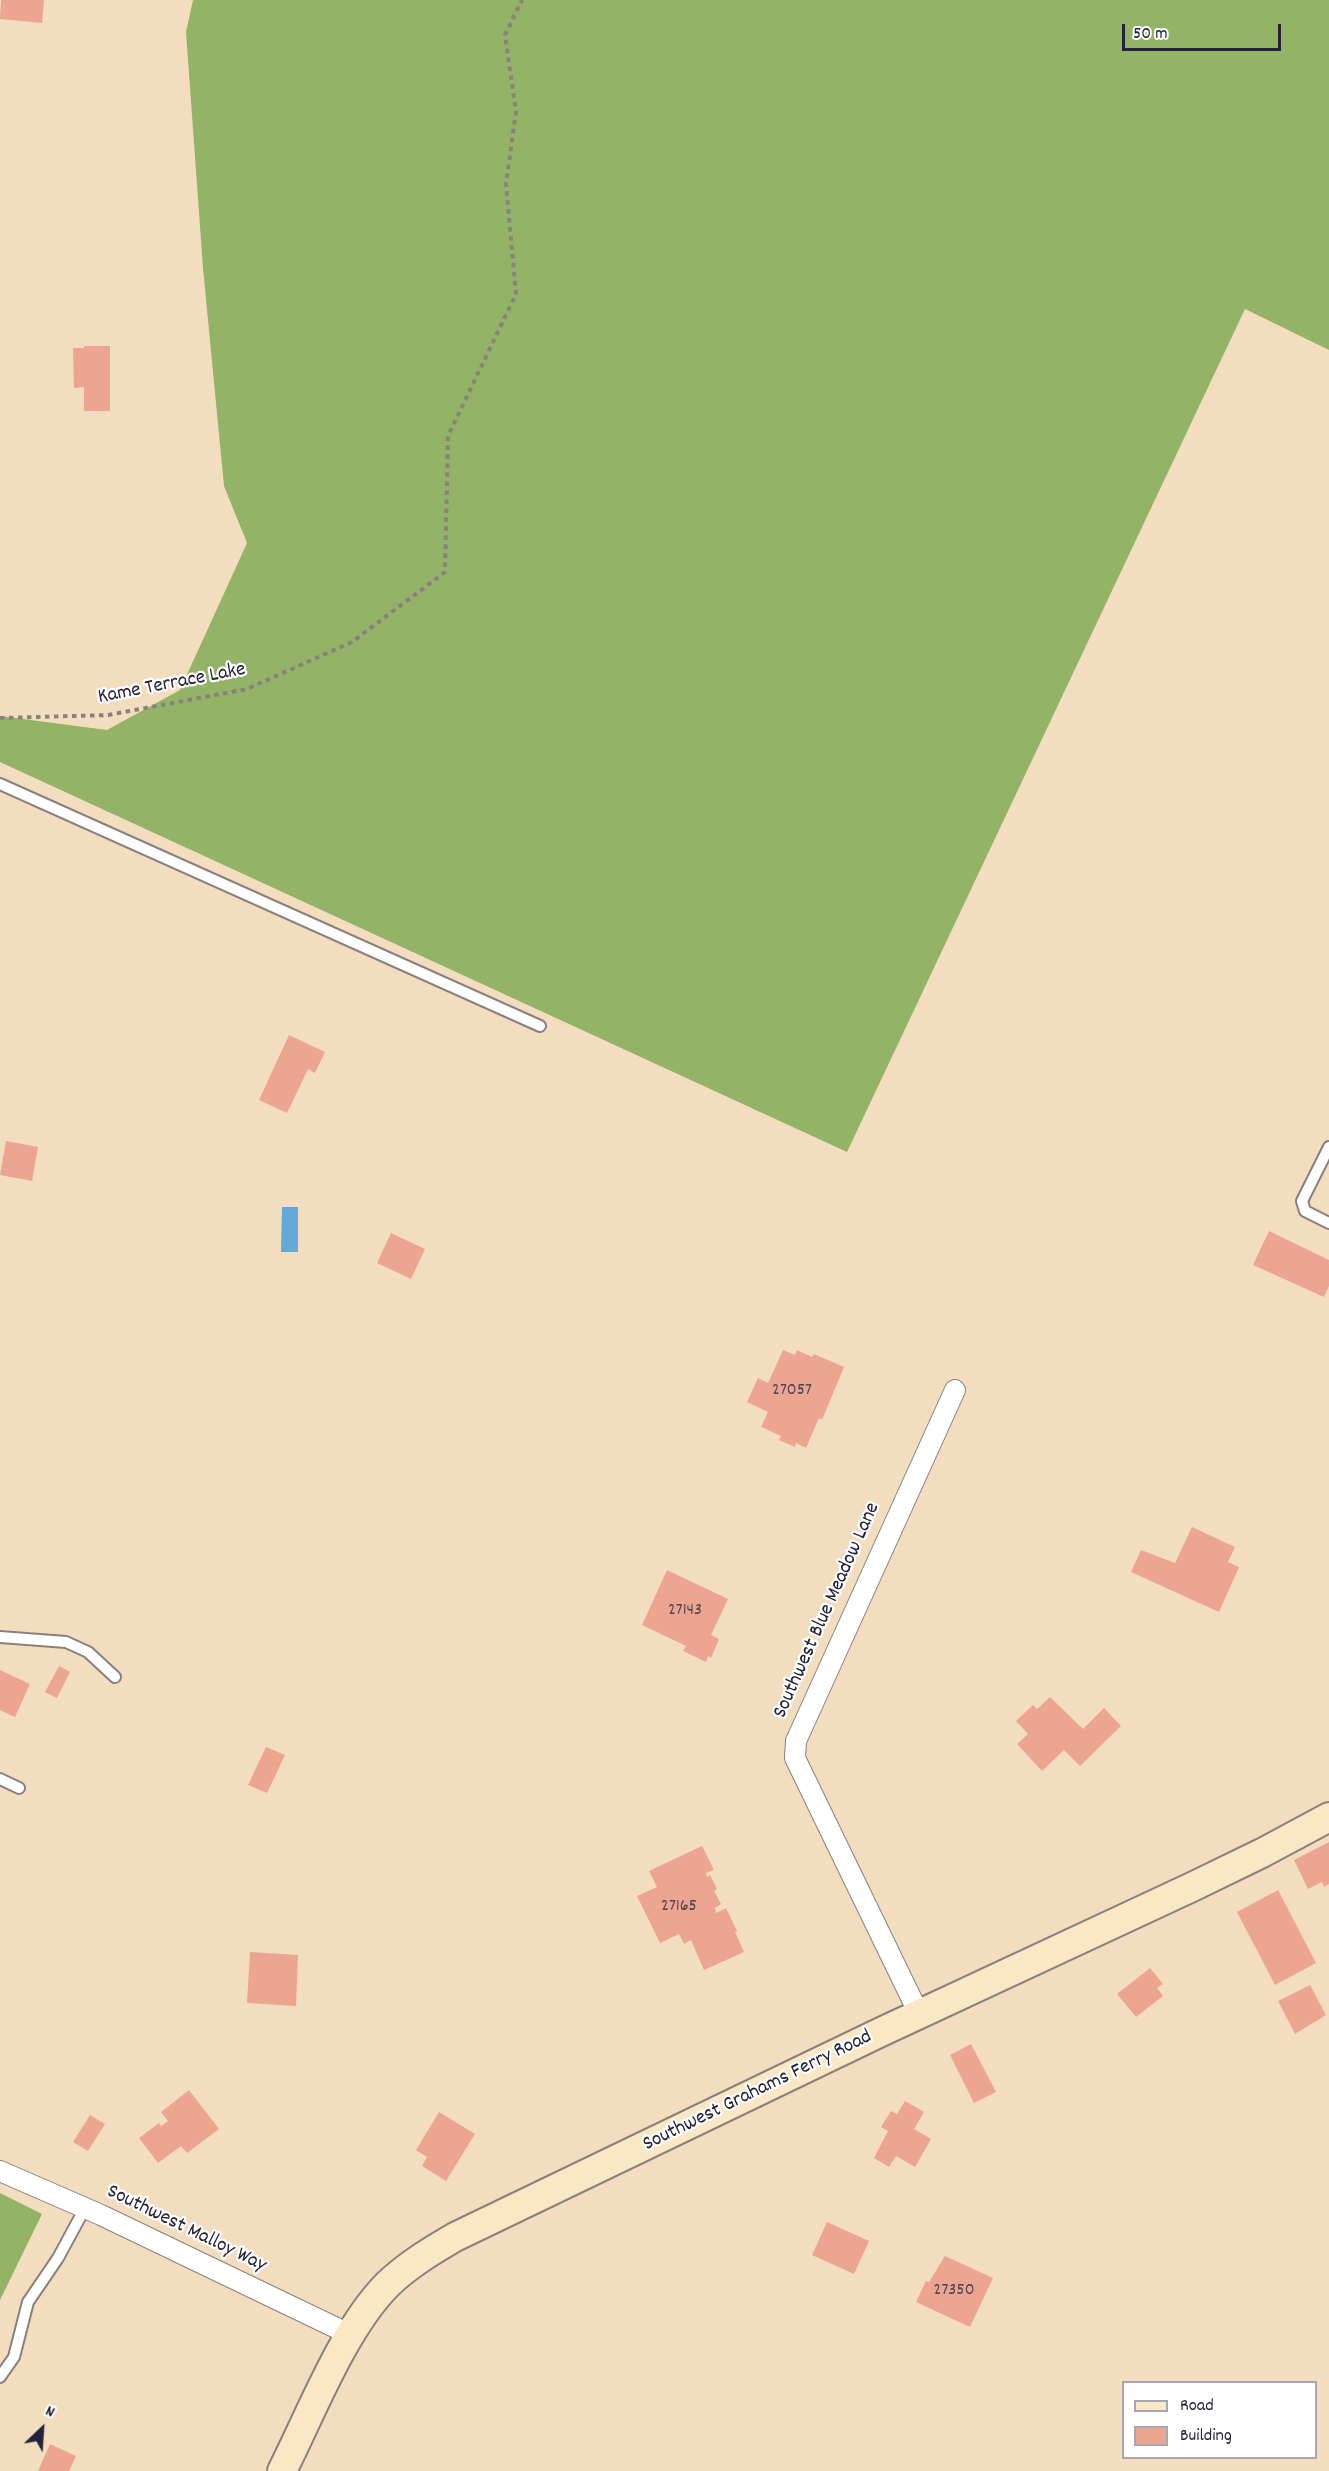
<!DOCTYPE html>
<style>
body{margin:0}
#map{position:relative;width:1329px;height:2471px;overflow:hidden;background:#f3ddbf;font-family:Dekko,sans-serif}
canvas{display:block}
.legend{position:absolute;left:1122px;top:2381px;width:195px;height:78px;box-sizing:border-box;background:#fff;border:2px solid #a7a7b1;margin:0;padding:8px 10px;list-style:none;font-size:18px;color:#22223b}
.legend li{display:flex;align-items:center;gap:12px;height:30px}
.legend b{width:30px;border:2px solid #a7a7b1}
.north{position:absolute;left:12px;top:2399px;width:60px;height:60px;-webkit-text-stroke:4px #fff;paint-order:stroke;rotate:25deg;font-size:16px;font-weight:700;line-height:24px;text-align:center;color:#22223b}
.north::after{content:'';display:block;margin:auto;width:21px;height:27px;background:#22223b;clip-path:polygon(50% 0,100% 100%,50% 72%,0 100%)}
.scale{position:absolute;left:1122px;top:24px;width:159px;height:27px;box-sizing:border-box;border:3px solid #22223b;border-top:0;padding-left:8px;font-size:18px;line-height:21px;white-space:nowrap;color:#22223b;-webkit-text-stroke:4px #fff;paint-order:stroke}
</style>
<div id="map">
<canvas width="1329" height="2471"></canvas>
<ul class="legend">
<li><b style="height:8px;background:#fae7c3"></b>Road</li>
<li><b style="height:16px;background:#eca590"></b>Building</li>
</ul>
<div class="north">N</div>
<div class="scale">50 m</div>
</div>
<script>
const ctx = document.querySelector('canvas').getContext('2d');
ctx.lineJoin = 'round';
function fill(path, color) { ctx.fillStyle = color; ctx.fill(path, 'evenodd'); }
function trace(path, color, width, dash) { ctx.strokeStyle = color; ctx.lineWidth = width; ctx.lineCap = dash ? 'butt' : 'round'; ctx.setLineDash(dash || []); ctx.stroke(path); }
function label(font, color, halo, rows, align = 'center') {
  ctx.font = font + ' Dekko,sans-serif'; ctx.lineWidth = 4.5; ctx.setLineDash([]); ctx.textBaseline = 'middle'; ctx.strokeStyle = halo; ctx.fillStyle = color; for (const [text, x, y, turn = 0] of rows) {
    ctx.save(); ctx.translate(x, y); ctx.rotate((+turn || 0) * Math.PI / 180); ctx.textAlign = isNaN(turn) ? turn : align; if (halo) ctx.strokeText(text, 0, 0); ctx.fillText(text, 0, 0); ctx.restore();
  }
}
const forest = new Path2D(`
 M193,0H1329V350L1245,309L847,1152L0,762V716L107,730L180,690L247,543L224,486L203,268L186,32Z
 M0,2193L42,2214L0,2300Z`);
const water = new Path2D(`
 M282,1207H298V1252H281Z`);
const building = new Path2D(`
 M1,0H44L42,23L0,19Z
 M84,346H110V411H84V387L74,388L73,348H84Z
 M289,1035L325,1052L315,1073L308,1069L287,1113L259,1100Z
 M6,1141L38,1147L32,1181L0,1175Z
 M1269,1231L1329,1260V1286L1324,1297L1253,1265Z
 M391,1233L425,1249L411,1279L377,1263Z
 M783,1350L795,1355L797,1350L812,1357L814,1354L844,1367L822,1420L819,1418L806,1448L796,1443L795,1447L779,1440L781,1436L761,1427L768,1412L747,1402L758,1378L768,1383Z
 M1192,1527L1235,1547L1228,1562L1239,1567L1219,1612L1131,1572L1141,1550L1175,1563Z
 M667,1570L728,1599L711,1635L719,1639L711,1658L708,1656L706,1662L683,1651L686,1646L642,1625Z
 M59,1666L70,1672L57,1698L45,1692Z
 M0,1670L30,1684L15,1717L0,1710Z
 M1050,1697L1083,1729L1104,1708L1121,1726L1080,1766L1064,1750L1042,1771L1017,1744L1028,1734L1016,1721L1033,1705L1037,1709Z
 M266,1747L285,1755L267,1793L248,1785Z
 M1329,1842V1884L1324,1887L1322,1882L1308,1889L1294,1860Z
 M702,1846L714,1870L706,1873L707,1877L710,1875L717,1889L714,1891L721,1904L715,1908L716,1913L726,1908L737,1931L735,1932L744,1952L704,1970L691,1940L684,1944L679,1934L660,1943L637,1896L657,1887L649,1871Z
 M1278,1890L1316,1963L1275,1985L1237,1912Z
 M250,1952L298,1955L296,2006L247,2003Z
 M1150,1968L1163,1984L1157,1988L1163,1996L1136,2017L1117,1994Z
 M1310,1985L1326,2015L1295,2034L1278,2001Z
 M971,2044L996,2092L974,2103L950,2055Z
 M189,2090L219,2129L187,2153L181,2146L158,2163L139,2138L159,2123L161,2126L168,2121L161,2112Z
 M905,2101L924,2112L914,2129L931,2139L915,2167L896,2156L889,2167L874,2158L888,2131L881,2127L891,2111L897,2114Z
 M439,2112L475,2134L446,2181L422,2166L427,2157L416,2150Z
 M90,2115L105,2124L88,2151L73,2142Z
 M827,2222L869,2241L854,2274L812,2255Z
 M945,2256L993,2278L970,2327L916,2302L926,2281L929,2282Z
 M50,2444L76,2456L69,2471H38Z`);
const path = new Path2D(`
 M0,718L108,715L247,689L352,642L445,572L448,436L516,294L506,184L516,112L505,35L522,0`);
const lane = new Path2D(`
 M0,784L540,1026
 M1329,1147L1302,1201L1305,1211L1329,1223
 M0,1637L66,1642L88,1652L115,1677
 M0,1779L19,1788
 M0,2377L14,2357L28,2302L58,2258L85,2208`);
const street = new Path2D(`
 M919,2014L795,1758L796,1741L955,1390
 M0,2171L101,2215L351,2335`);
const secondary = new Path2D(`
 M282,2471C311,2414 343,2329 388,2284C408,2265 431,2251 455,2237L881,2032L1192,1887L1262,1853L1329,1817`);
const numberNames = [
 ["27057",792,1392],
 ["27143",685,1612],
 ["27165",679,1908],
 ["27350",954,2292]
];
const streetNames = [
 ["Kame Terrace Lake",172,685,-11],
 ["Southwest Blue Meadow Lane",828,1611,-66],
 ["Southwest Grahams Ferry Road",758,2092,-26],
 ["Southwest Malloy Way",186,2230,26]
];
fill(forest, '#93b366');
fill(water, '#65a8da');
fill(building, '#eca590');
trace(lane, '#8a807d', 14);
trace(street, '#8a807d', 22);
trace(secondary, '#8a807d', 32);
trace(path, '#8a807d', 4, [4.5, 4.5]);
trace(lane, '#fff', 10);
trace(street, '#fff', 20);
trace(secondary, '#fae7c3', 28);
label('18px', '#544350', null, numberNames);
label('21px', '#22223b', '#fff', streetNames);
</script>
